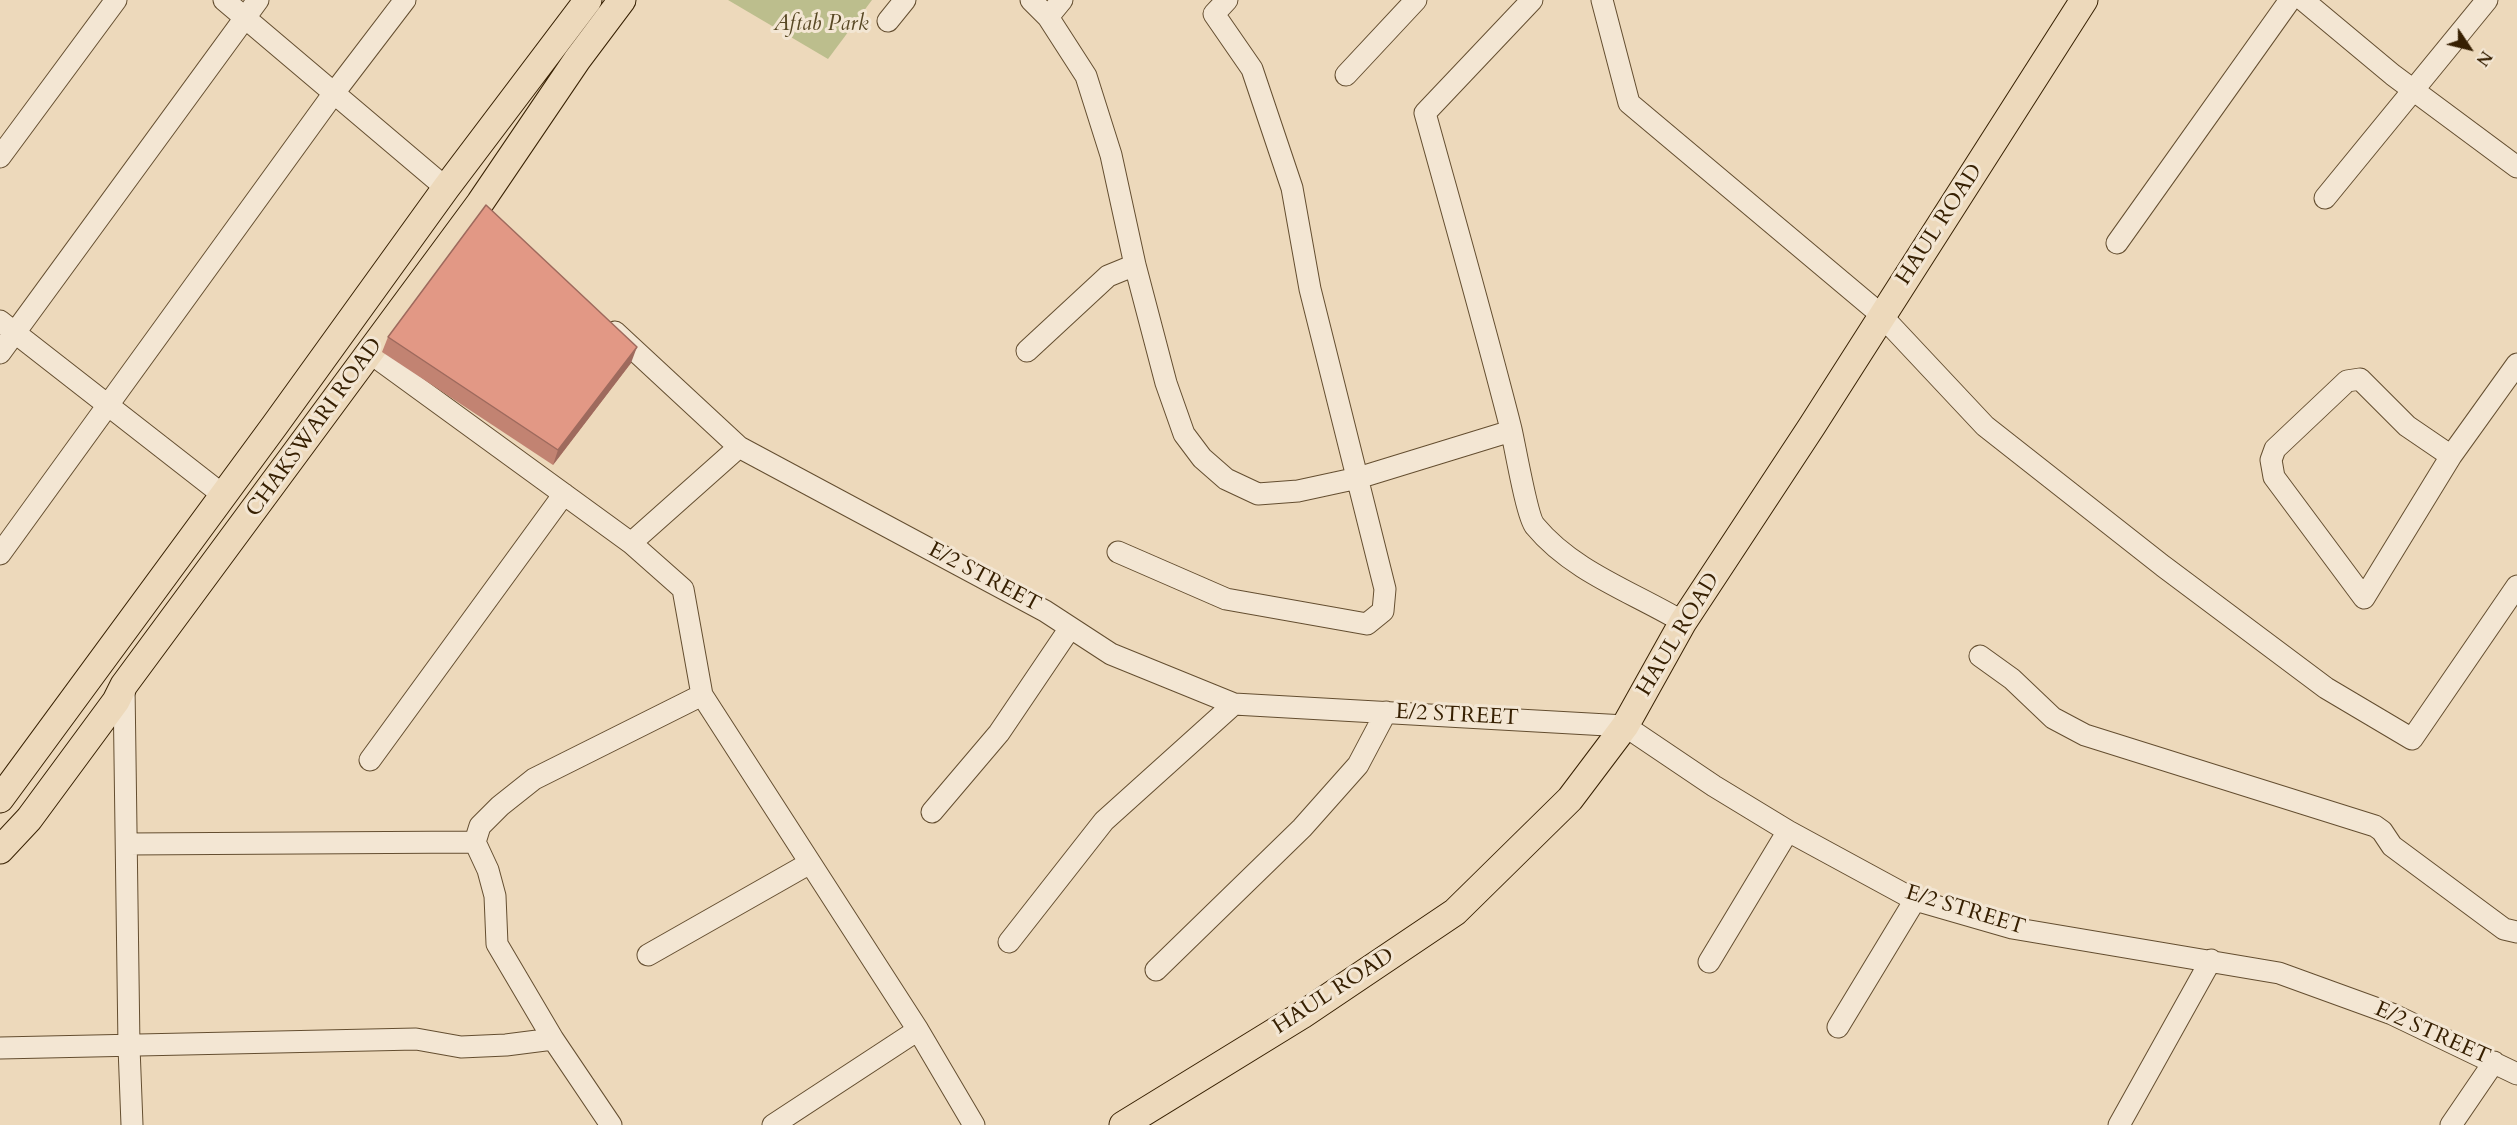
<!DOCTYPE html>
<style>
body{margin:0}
#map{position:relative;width:2517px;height:1125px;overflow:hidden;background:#edd9bb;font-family:Cardo,serif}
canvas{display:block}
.north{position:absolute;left:2439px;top:18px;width:60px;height:60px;-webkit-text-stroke:4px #f3e6d3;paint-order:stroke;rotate:125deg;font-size:16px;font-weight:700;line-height:24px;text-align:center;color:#372002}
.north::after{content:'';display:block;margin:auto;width:21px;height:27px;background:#372002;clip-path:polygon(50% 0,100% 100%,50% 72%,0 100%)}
</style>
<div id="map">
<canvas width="2517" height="1125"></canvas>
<div class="north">N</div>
</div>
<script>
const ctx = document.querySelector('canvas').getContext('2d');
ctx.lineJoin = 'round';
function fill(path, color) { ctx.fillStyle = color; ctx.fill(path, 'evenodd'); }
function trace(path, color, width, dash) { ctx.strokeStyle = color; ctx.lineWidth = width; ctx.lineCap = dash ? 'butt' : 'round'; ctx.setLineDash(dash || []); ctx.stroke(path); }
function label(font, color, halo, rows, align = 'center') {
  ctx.font = font + ' Cardo,serif'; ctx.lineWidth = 6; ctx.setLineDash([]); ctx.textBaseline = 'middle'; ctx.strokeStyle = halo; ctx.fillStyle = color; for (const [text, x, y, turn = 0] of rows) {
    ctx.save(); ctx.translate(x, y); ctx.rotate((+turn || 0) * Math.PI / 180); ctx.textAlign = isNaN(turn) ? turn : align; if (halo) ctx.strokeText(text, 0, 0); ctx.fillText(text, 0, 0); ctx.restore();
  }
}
const green = new Path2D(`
 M728,0H872L828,59Z`);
const minor = new Path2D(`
 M224,0L446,188
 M1031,0L1048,17L1086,76L1111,155L1135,265L1166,383L1184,434L1202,458L1226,479L1258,494L1298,491L1358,478L1511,431
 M1532,0L1425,113C1454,218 1484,323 1511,429C1515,446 1527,517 1535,526C1573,572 1633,592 1683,622
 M1602,0L1629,103L1879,313L1985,426L2163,566L2326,688L2412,739L2517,586
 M2303,0L2393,75L2517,167
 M1048,17L1062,0
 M888,21L905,0
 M1346,75L1416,0
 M0,157L116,0
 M2325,198L2487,0
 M2117,243L2290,0
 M0,321L223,495
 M615,332L739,447L1045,611L1111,654L1234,704L1625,726L1714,786L1788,831L1915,900L2012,928L2279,973L2392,1014L2517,1074
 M1027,351L1108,276L1135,265
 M0,353L258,0
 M370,353L631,543L683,589L702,695L918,1030L974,1125
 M2451,456L2407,426L2360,379L2347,381L2275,449L2271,460L2274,477L2364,598L2451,456L2517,364
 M631,543L739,447
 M1118,552L1226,599L1367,624L1383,611L1385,589L1310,289L1292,188L1252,69L1214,14L1227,0
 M0,554L334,93L405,0
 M1980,656L2012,679L2053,718L2085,735L2375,826L2382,831L2392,846L2504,929L2517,932
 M124,685L129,1047L132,1125
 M370,760L564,494
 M932,812L999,733L1070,628
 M127,844L475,842
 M1009,942L1104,821L1234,704
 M648,955L810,863
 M1709,962L1788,831
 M1156,970L1302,828L1358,765L1386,712
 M1838,1027L1915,900
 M0,1048L416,1039L461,1047L506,1045L553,1039
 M611,1125L553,1039L497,944L495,896L488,870L475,842L480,826L500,806L534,779L702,695
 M773,1125L918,1030
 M2119,1125L2211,960
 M2451,1125L2494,1062`);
const major = new Path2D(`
 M0,799L275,425L446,188L588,0
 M0,850L29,819L116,701L124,685L480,203L577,60L622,0
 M1123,1125L1302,1015L1455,912L1570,799L1625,726L1683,622L1812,426L2084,0`);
const wall = new Path2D(`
 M388,337L631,363L553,465L382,352Z`);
const shadedWall = new Path2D(`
 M637,347L631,363L553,465L558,450Z`);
const building = new Path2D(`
 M486,205L637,347L558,450L388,337Z`);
const parkNames = [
 ["Aftab Park",821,25]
];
const streetNames = [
 ["HAUL ROAD",1940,225,-57],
 ["CHAKSWARI ROAD",315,428,-54],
 ["E/2 STREET",984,578,28],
 ["HAUL ROAD",1679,635,-59],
 ["E/2 STREET",1457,716,3],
 ["E/2 STREET",1965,911,17],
 ["HAUL ROAD",1334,992,-33],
 ["E/2 STREET",2432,1034,24]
];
fill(green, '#bcbe8d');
trace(minor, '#644e30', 23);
trace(major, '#372002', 29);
trace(minor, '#f3e6d3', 21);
trace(major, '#edd9bb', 27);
fill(wall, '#c28372');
fill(shadedWall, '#9e6a5d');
fill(building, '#e29885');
trace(building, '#9e6a5d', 1.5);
label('italic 22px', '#584825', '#f3e6d3', parkNames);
label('22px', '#372002', '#f3e6d3', streetNames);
</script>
